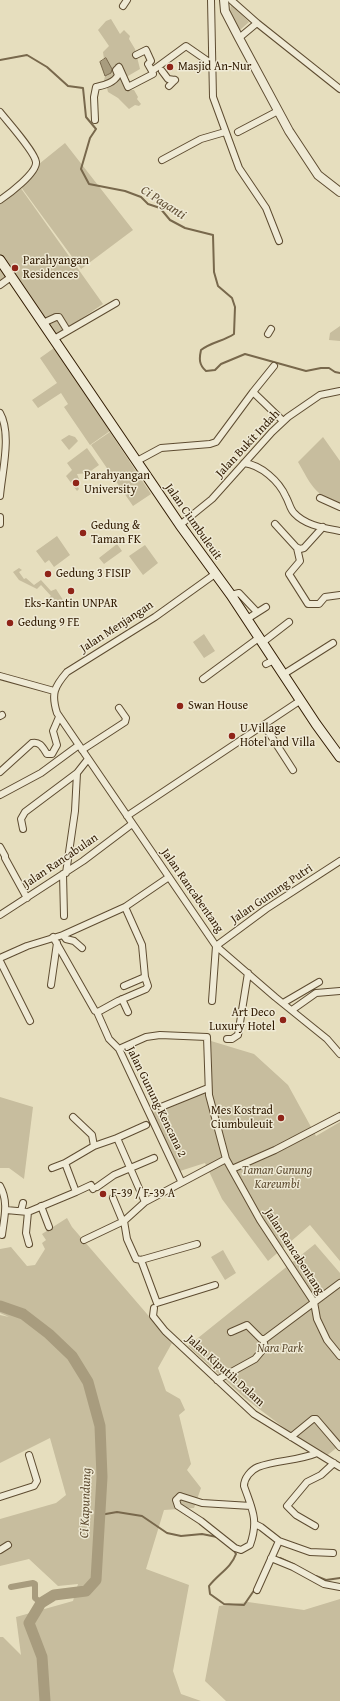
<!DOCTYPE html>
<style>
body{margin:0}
canvas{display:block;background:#e6debe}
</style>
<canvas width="340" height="1701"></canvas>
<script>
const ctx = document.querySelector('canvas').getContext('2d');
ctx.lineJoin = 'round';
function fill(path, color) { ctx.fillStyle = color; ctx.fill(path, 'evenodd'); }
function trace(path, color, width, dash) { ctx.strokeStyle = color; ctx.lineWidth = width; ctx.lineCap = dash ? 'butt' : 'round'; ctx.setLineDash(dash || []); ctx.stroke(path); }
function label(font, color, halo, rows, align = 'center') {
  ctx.font = font + ' "Gentium Book Plus",serif'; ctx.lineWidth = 3; ctx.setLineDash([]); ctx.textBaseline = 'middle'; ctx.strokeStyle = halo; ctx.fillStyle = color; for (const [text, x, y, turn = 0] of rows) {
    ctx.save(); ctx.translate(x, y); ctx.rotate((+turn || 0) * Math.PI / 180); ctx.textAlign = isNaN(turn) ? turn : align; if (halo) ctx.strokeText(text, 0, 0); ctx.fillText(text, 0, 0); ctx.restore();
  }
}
const green = new Path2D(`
 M231,4L249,22L240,30L230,11Z
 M111,19L120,34L124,30L130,36L129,39L135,49L140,69L128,76L126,80L131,90H134L138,97L137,99L141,104L139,106L135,105L129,109L118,98L108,92L107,88L103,86L105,76L108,75L112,69L106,58L104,59L103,52L109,46L98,30L106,21Z
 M65,143L133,230L81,269L21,187L39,164Z
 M20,187L103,304L54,337L11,275L0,283V201Z
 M340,326V341L329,340L330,333Z
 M54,348L110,431L90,445L64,407L68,404L61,393L38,408L32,400L57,383L40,358Z
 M110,432L151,494L133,506L91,445Z
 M69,435L75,437L78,441L69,450L61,440Z
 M323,437L340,461V505C313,493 312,486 298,462Z
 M87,448L99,465L88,473L77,474L79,479L75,482L79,489L77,491L66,476L72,470L67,463Z
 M57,536L70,555L54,567L49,560L45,563L36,551Z
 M117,544L122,551L104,564L99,558Z
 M145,545L158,563L143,575L129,556Z
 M19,568L22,570L19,572L24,579L26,578L34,585L41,580L51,591L56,589L65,603L70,604L73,607L72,608L59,606L52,609L45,600L51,596L41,585L37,589L19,580L13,572Z
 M204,634L215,651L204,658L193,642Z
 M211,1041L254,1054L288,1085L316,1136L340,1122V1261L310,1225L268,1261L222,1199L205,1163L180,1171L153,1113L212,1085Z
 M0,1097L33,1107L24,1179L9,1168H0Z
 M67,1218L72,1227L172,1343L158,1368L166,1391L180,1399L185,1410L179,1415L191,1464L187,1470L201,1488L194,1508L164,1510L146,1569L189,1585L173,1671L181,1694L201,1701H0V1637H3L21,1655L16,1617L73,1601L78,1584L58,1586L29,1559L0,1566V1519L56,1503L66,1495L50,1438L0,1463V1315L9,1317L0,1313V1249L11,1247L27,1266L35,1265L45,1249L42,1243L46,1240L42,1234Z
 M315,1244L340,1273V1445L324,1458L246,1399L188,1346Z
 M223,1250L236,1273L225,1280L211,1257Z
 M340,1599V1701H226L205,1681L219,1606L248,1602L304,1610Z`);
const water = new Path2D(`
 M106,58L112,69L111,73L105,76L100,62Z`);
const stream = new Path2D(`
 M0,60L27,55L47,67L68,86L83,88L86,117L96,129L90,138L81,169L89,184L125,191L141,197L148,204L160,208L170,220L185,228L213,235L214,272L218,286L232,298L235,307L234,334C224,341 211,342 201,350C199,359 199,365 206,371L215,370L221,364L245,354L306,371L321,368H329L335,372L340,373
 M100,1515L117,1512L142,1516L167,1533L181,1536L202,1534L217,1537
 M233,1549L236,1554C231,1568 218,1574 209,1586L210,1594L224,1604L244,1605L255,1589
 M277,1558H280L295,1565
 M316,1576L326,1580L340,1578`);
const canal = new Path2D(`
 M11,1587L33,1583L35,1584V1598L41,1603`);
const river = new Path2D(`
 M0,1306L23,1314L49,1334L72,1356L88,1382L100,1426L102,1477L96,1580L86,1591L54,1595L41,1603L29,1623L42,1657L45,1701`);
const minor = new Path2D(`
 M211,0L213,97L239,168L266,208L279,241
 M231,0L257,23L340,89
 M123,6L127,0
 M239,38L257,23
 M136,55L146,50L151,61L148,64L152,71
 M119,67L128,87L153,74L152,71L186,46L212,64
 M162,71L168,79L175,80
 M169,86L175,80
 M0,112C7,121 35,152 36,162C37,173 9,194 0,200
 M95,120L94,97L96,87C104,85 114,83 118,75L116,70L119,67
 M238,132L278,111
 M162,160L201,139L225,132
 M0,285L11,277
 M43,323L56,317H59L67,330
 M268,334L271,329
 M54,339L116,303
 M274,366L253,392L283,421
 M0,413C12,434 2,472 0,496
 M137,461L161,448L210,444L216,442L253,392
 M244,463C261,465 279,481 286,497C289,502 290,509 294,513C306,526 325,528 340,531
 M320,498L340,507
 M0,517V524
 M275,524L296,547L300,549L304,548L323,527
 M180,525L212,499L272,432L288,417L320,395L340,391
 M297,548L300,561L289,574L308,604H319L325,597L340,595
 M215,574L155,617L67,672C54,687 51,694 57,713L216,946L275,997L327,1039L340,1054
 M231,595L239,593L257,612
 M247,619L266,607
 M263,642L289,622
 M266,664L274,660
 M284,674L333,643
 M0,676L54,691
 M203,679L260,637
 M0,716L2,715
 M264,725L293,770
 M82,750L125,722L126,718L119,708
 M0,772L32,743C40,741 43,748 47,754H52L57,745L53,731L59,717
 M0,795L41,773L79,745
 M127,816L301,700
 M23,829L21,819L25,812L77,773L88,759
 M0,847L5,856V858L27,898
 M66,873L75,811L77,773
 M63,874L64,916
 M0,915L83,861L132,824
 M63,935L66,939L74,941L82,948
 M53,937L95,1011L98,1012L118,1001L146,989L148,986L145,977L142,945L125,907
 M0,958L27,946L63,935L125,907L169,877
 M0,961L30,1021
 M51,985L57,943
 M124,986L145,977
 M122,999L128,1012
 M212,1001L216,946L266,909L340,861
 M283,1003L319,982
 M292,1010L316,993L340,991
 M97,1012L109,1039L119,1049L181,1181
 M227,1039H232L238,1035L248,973
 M119,1049L146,1037L160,1035L207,1037L209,1095L226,1159L260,1220L314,1302L317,1319L327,1340L340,1356
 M161,1107L208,1088
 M73,1117L92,1135L94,1146
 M52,1168L65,1163
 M232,1169L275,1150L340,1116
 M0,1186C9,1202 4,1218 2,1235
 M97,1187L114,1175L154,1158
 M76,1192L91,1185L93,1189
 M113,1198L123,1222
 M145,1202L117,1138L146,1125
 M41,1206L49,1227
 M6,1210L28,1212L76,1192L65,1163L94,1146L117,1138
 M21,1211L23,1203
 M28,1212L26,1233L29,1244
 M124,1221L127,1239L136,1259L141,1260L197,1244
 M84,1240L124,1221L145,1202L226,1159
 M141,1260L157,1303L215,1285
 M154,1308L153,1316L165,1331L254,1414L340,1467
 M231,1332L247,1325L261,1339H265L340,1283
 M217,1380L255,1359L265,1347L263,1339
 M291,1437L313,1419H316L340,1447
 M0,1497L34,1486L37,1481L29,1455
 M251,1506L202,1503L183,1497L180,1496L176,1500L178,1506L201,1521L235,1548L241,1550L250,1545C259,1520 252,1509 244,1486C244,1478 251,1470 258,1467C276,1460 298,1461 317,1453
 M255,1524L261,1527L279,1541L257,1590
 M315,1526L296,1515L287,1506L307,1482L321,1475L334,1463
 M279,1541L310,1552L333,1553
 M0,1550L8,1545
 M271,1558L293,1567L324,1584L340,1587`);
const tertiary = new Path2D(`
 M224,0L225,11L239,38L289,131L318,175L340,192`);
const secondary = new Path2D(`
 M0,260L180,525L231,595L316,724L340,757`);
const markers = [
 [170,67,4,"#8f2418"],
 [15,268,4,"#8f2418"],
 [76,483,4,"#8f2418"],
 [83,533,4,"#8f2418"],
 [48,574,4,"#8f2418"],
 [71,591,4,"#8f2418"],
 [10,623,4,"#8f2418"],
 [180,706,4,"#8f2418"],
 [232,736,4,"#8f2418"],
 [283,1020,4,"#8f2418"],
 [281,1118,4,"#8f2418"],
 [103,1194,4,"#8f2418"]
];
const poiNames = [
 ["Masjid An-Nur",178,67],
 ["Parahyangan",23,261],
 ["Residences",23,275],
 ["Parahyangan",84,476],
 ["University",84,490],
 ["Gedung &",91,526],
 ["Taman FK",91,540],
 ["Gedung 3 FISIP",56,574],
 ["Eks-Kantin UNPAR",71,604,"center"],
 ["Gedung 9 FE",18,623],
 ["Swan House",188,706],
 ["U Village",240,729],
 ["Hotel and Villa",240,743],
 ["Art Deco",275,1013,"right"],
 ["Luxury Hotel",275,1027,"right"],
 ["Mes Kostrad",273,1111,"right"],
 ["Ciumbuleuit",273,1125,"right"],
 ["F-39 / F-39 A",111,1194]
];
const streetNames = [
 ["Jalan Bukit Indah",248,444,-47],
 ["Jalan Ciumbuleuit",193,522,55],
 ["Jalan Menjangan",117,627,-33],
 ["Jalan Rancabulan",61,861,-34],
 ["Jalan Rancabentang",192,891,55],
 ["Jalan Gunung Putri",272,894,-34],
 ["Jalan Gunung Kencana 2",156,1102,64],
 ["Jalan Rancabentang",294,1252,57],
 ["Jalan Kiputih Dalam",225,1371,42]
];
const parkNames = [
 ["Taman Gunung",277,1171],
 ["Kareumbi",277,1185],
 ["Nara Park",280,1349]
];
const waterNames = [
 ["Ci Paganti",163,203,33],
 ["Ci Kapundung",86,1503,-88]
];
fill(green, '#c7bd9e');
fill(water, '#a89c7e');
trace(water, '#78684c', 1);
trace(stream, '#78684c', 2);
trace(canal, '#a89c7e', 6);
trace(river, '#a89c7e', 11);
trace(minor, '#5e4c31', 8);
trace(tertiary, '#5e4c31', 10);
trace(secondary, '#311b02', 11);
trace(minor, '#efead5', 6);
trace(tertiary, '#efead5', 8);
trace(secondary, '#efead5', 9);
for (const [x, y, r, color] of markers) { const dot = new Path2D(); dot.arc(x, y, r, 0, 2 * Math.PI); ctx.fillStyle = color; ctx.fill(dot); trace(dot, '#efead5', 1.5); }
label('12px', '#311b02', '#efead5', poiNames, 'left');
label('12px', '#311b02', '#efead5', streetNames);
label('italic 12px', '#5e4c31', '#efead5', parkNames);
label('italic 13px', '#614f34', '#efead5', waterNames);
</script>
